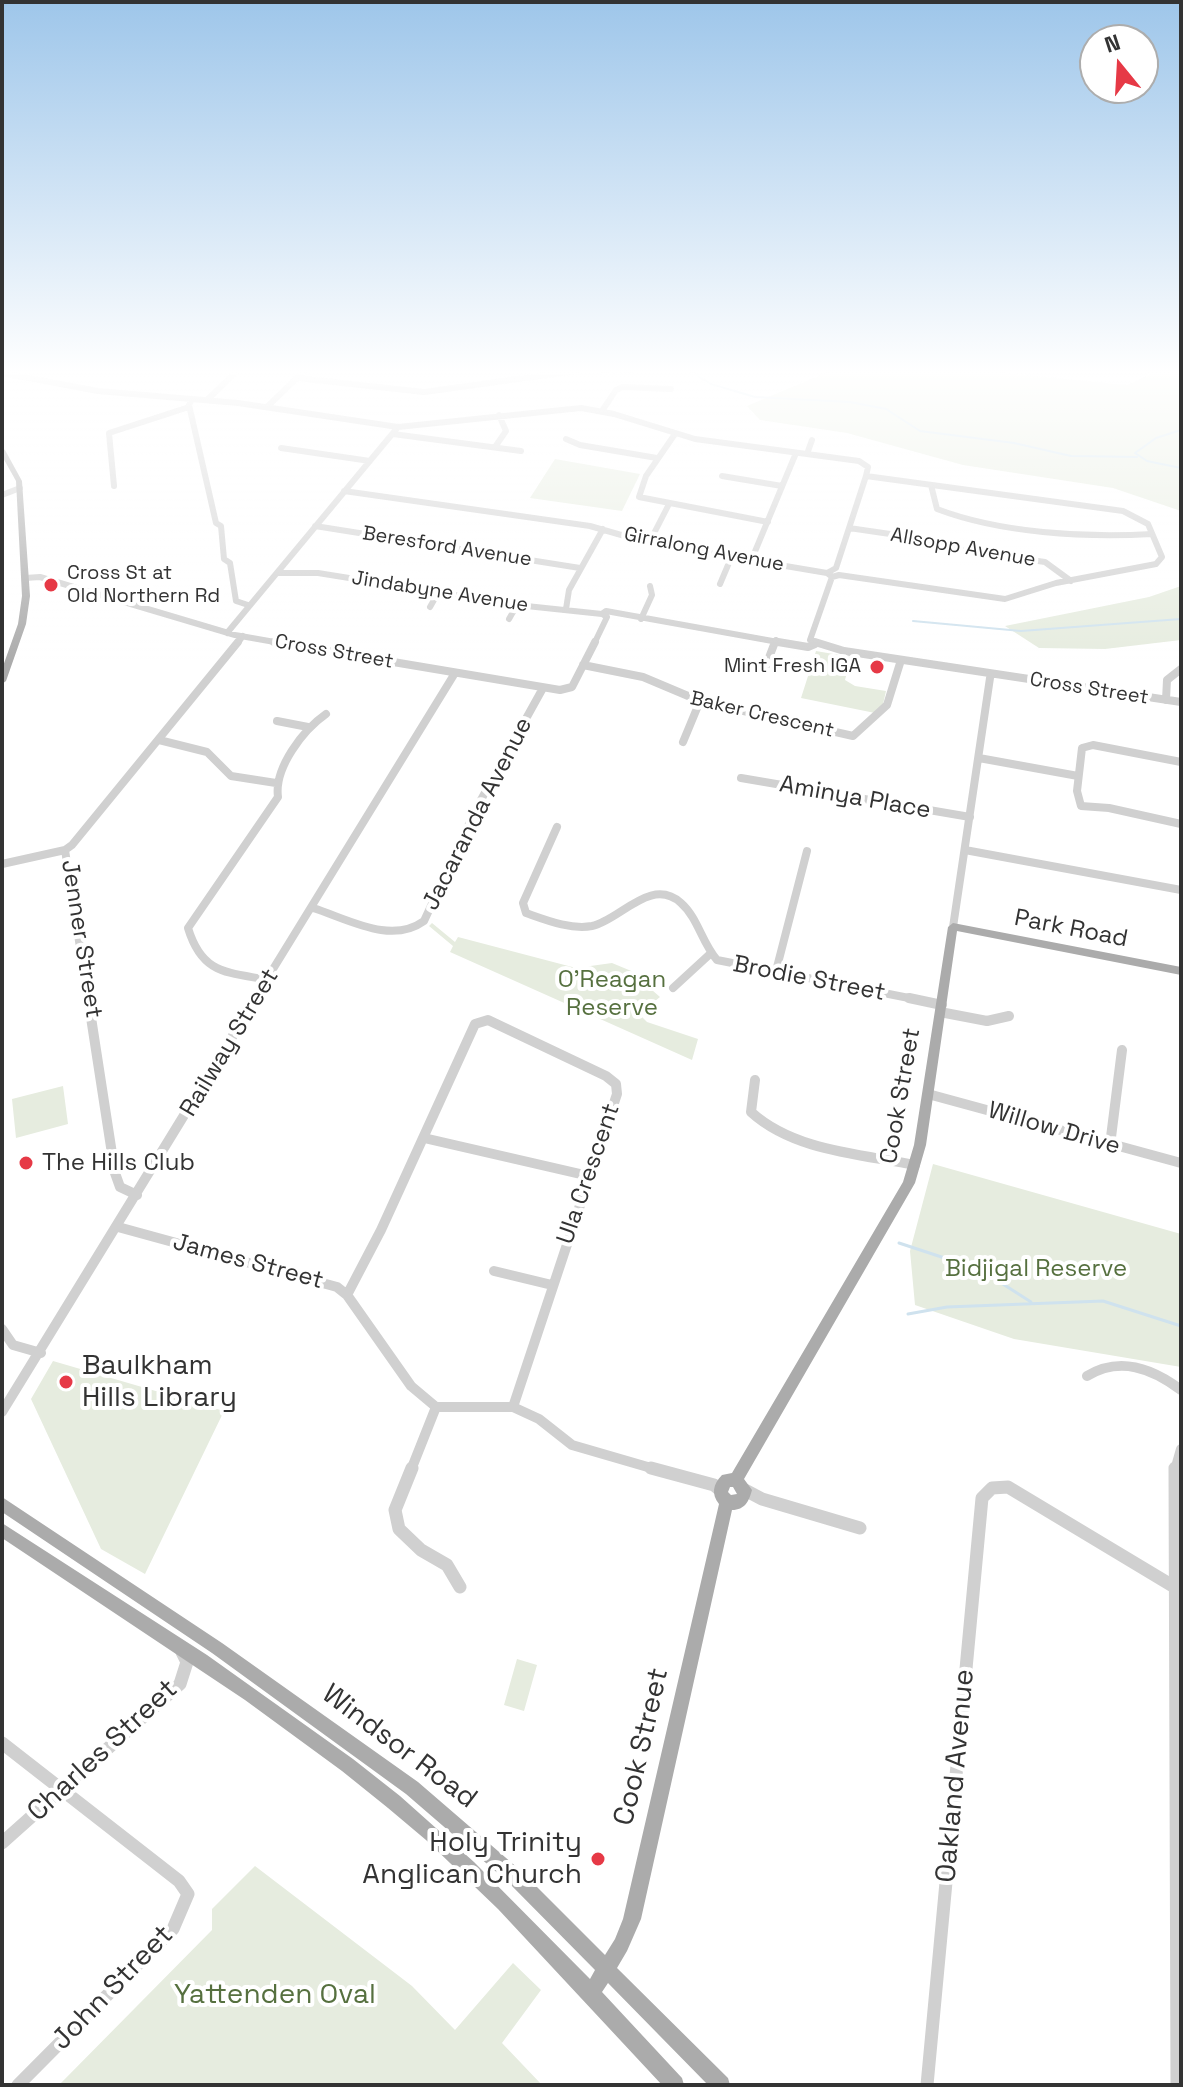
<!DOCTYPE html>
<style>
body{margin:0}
#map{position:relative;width:1183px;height:2087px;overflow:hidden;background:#fff;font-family:"Space Grotesk",sans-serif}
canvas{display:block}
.frame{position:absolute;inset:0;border:4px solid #333;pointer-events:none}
.north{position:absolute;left:1079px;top:24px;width:80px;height:80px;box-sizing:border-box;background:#fff;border:2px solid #adadad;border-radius:50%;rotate:342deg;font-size:22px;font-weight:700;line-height:32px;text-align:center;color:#333}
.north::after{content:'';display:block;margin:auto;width:28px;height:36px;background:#e63946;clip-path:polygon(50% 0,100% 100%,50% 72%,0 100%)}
</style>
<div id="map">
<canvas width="1183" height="2087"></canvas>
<div class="frame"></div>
<div class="north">N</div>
</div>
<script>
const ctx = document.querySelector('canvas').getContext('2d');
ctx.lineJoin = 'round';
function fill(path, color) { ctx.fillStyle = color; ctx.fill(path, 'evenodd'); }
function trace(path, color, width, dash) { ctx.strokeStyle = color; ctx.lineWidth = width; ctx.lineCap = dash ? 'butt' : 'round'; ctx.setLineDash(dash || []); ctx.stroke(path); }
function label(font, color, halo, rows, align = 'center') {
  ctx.font = font + ' "Space Grotesk",sans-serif'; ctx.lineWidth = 8; ctx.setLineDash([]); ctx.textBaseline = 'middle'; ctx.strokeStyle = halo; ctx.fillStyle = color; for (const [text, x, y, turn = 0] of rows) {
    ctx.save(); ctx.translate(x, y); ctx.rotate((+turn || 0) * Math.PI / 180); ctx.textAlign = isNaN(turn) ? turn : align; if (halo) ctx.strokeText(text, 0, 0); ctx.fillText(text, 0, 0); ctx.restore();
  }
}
const green = new Path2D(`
 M830,371H986L1127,385L1149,375L1148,371H1181V511L1113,488L963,465L847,433L760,420L747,406Z
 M555,459L640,474L622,511L530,498Z
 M1181,586V640L1105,649L1039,648L1005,626L1149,597Z
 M816,651L851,657L845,680L855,686L886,691L883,704L875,713L801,698Z
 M432,923L455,942L458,937L576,968L612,963L653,980L652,990L660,997L639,1014L647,1022L698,1039L692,1060L450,952L453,946L429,926Z
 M63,1086L68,1124L16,1138L12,1099Z
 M933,1164L1181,1234V1367L1014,1339L915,1305L910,1251Z
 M53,1361L224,1411L145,1574L101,1549L31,1399Z
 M517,1659L537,1665L524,1711L504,1705Z
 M255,1866L412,1986L455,2030L513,1963L541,1990L502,2043L542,2085H59L212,1930V1909Z`);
const streamFar1 = new Path2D(`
 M690,371L711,384L755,397L850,402L886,409L920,431L1014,443L1071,456L1137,457
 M600,374L634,371
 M1181,430L1156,438L1135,453L1147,461L1181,468
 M913,621L1021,631L1181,619`);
const stream = new Path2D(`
 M899,1243L981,1270L1031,1302
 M908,1314L947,1307L1103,1301L1181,1326`);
const minorFar3 = new Path2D(`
 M2,373L98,391L238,403L398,427L581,408L614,414L695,439L859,461L868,467L866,476L836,568L827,573L832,577L810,640
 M297,378L424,392L576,371
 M192,399L189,405L216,523L221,526L224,559L230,563L236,601L248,605
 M207,400L237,371
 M268,406L304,371
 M602,411L616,390L623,387L671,389
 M393,434L521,451
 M675,434L646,476L639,497L768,522
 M566,439L580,445L657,458
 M495,447L506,431L499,415
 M281,448L370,461
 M807,454L812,440
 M722,476L782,486
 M931,485L937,509C1000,533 1085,538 1152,534
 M114,486L109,433L189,407
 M344,491L590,526L649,543L827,573
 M2,495L20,488
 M315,526L580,568
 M849,528L897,535L940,547L1045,562L1071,581
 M649,543L668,506
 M751,561L796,453
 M277,573H318L517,605L602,614
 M832,577L839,575L1005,599L1056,583L1156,564L1162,557L1148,524L1123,511L866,476
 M25,578L40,577L235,635L286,644
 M720,584L731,558
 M430,607L438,593
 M566,609L569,590L603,529
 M509,619L517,605
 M641,619L652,595L650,586
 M227,633L398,427
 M813,641L821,644
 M237,644L243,636
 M594,644L607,617L602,614L606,611L789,644
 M775,644L776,640`);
const minorFar2 = new Path2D(`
 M274,642L560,690L572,687L595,642
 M778,642L808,647L815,644
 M815,642L844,651L1181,702
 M583,665L643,677L700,701L853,736L887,705L901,660
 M765,668L775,642
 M1166,700L1167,680L1181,669
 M277,721L308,727
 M159,740L207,752L231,776L276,783
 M683,742L700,701
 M979,758L1078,776
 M1181,762L1093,745L1082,748L1077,791L1081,806L1109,808L1181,824
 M741,778L970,817
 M557,827L523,903L526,913C546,920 571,930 592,926C620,920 651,876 681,903C698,918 702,943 717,960L919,1000
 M65,850L88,1000
 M965,850L1181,890
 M2,864L65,850L72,845L238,642
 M313,908C348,919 391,945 424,921L477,807L543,688
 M953,927L990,678
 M776,971L807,851
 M268,980C226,972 202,974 188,928L278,797C274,768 303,730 326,714
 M673,988L710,954
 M254,1000L455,673`);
const minorFar1 = new Path2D(`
 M88,998L115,1173L120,1187L137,1195
 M909,998L942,1005
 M940,1012L987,1021L1009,1016
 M755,1080L751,1112C794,1151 860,1154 915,1165
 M928,1094L1181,1163
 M424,1138L589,1176
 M1110,1145L1122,1050
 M118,1227L337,1287L347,1295L411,1386L436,1407H513L539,1419L572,1445L658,1470
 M494,1271L552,1285
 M347,1295L381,1230L475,1024L488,1020L606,1076L616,1084L617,1094L513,1407
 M2,1329L13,1345L41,1353
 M1087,1376C1120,1356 1152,1368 1181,1390
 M2,1412L256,998
 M411,1470L436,1407
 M1175,1470L1181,1449`);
const minor = new Path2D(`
 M412,1468L395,1510L399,1529L421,1550L447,1565L460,1587
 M651,1468L714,1485L720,1490
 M1175,1468L1177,2085
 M745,1490L762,1499L860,1528
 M2,1743L179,1881L188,1894L173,1929L18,2085
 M2,1843L180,1684L187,1662L182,1652
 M927,2085L982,1498L992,1488L1008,1487L1181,1591`);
const major = new Path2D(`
 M2,448L5,450L22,481L30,596L26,624L6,681L2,684V669L18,624L22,596L16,481L2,456Z
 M953,923L1181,967V975L957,931L926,1145L915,1183L744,1479L752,1490C749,1501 745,1510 732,1510L641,1919L627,1951L617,1968L728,2078L730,2085H708L608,1983L602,1992L682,2078L684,2085H662L498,1909L426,1840L388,1808L342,1771L245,1700L2,1538V1523L207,1655L353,1759L400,1796L474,1862L590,1979L595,1970L508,1882L406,1794L212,1653L2,1512V1497L222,1643L418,1782L520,1870L605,1955L615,1939L623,1919L719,1504C711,1494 713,1484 722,1475L732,1473L903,1182L914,1145L948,927ZM730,1487H733L737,1494L731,1495L728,1492Z`);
const markers = [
 [51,585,8,"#e63946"],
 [877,667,8,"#e63946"],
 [26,1163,8,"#e63946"],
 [66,1382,8,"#e63946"],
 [598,1859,8,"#e63946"]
];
const farStreetnames = [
 ["Beresford Avenue",447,547,9],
 ["Allsopp Avenue",963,548,10],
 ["Girralong Avenue",704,550,11],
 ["Jindabyne Avenue",440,592,9],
 ["Cross Street",334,652,10],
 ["Cross Street",1089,689,9],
 ["Baker Crescent",762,715,13]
];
const farPoinames = [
 ["Cross St at",67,574],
 ["Old Northern Rd",67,597],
 ["Mint Fresh IGA",861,667,"right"]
];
const streetNames = [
 ["Aminya Place",855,798,10],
 ["Jacaranda Avenue",478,814,-63],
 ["Park Road",1071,929,11],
 ["Jenner Street",81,939,81],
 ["Brodie Street",809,979,11],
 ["Railway Street",230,1043,-59],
 ["Cook Street",901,1096,-80],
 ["Willow Drive",1054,1129,16],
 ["Ula Crescent",589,1174,-71],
 ["James Street",248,1262,15]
];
const parkNames = [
 ["O'Reagan",612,980],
 ["Reserve",612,1008],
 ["Bidjigal Reserve",1036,1269]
];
const poiNames = [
 ["The Hills Club",42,1163]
];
const nearPoinames = [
 ["Baulkham",82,1366],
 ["Hills Library",82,1398],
 ["Holy Trinity",582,1843,"right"],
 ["Anglican Church",582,1875,"right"]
];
const nearStreetnames = [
 ["Windsor Road",399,1747,37],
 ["Cook Street",642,1747,-77],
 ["Charles Street",103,1751,-43],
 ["Oakland Avenue",956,1776,-85],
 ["John Street",113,1988,-46]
];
const nearParknames = [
 ["Yattenden Oval",275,1995]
];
fill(green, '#e6ecdf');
trace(streamFar1, '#cfe2ee', 2);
trace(stream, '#cfe2ee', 3);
trace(minorFar3, '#d0d0d0', 6);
trace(minorFar2, '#d0d0d0', 8);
trace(minorFar1, '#d0d0d0', 10);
trace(minor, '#d0d0d0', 13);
fill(major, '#ababab');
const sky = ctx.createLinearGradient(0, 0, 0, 664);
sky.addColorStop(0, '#9ec6ea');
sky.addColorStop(0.56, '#fff');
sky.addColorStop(1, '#ffffff00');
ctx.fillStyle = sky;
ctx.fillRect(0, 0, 1183, 664);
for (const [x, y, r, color] of markers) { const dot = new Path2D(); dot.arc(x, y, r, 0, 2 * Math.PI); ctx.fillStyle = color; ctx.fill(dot); trace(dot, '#fff', 3); }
label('20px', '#333', '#fff', farStreetnames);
label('20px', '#333', '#fff', farPoinames, 'left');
label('24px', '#333', '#fff', streetNames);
label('24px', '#56703f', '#fff', parkNames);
label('24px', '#333', '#fff', poiNames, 'left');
label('28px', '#333', '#fff', nearPoinames, 'left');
label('28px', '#333', '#fff', nearStreetnames);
label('28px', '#56703f', '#fff', nearParknames);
</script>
